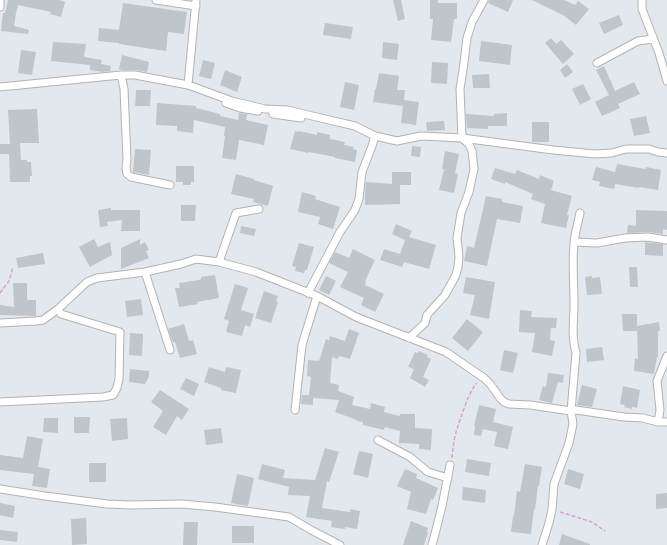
<!DOCTYPE html>
<style>
body{margin:0}
canvas{display:block;background:#e3e8ee}
</style>
<canvas width="667" height="545"></canvas>
<script>
const ctx = document.querySelector('canvas').getContext('2d');
ctx.lineJoin = 'round';
function fill(path, color) { ctx.fillStyle = color; ctx.fill(path, 'evenodd'); }
function trace(path, color, width, dash) { ctx.strokeStyle = color; ctx.lineWidth = width; ctx.lineCap = dash ? 'butt' : 'round'; ctx.setLineDash(dash || []); ctx.stroke(path); }
const building = new Path2D(`
 M8,0H59L65,2L61,17L50,14L51,12L18,5L16,13L14,26L29,30L28,34L1,31L3,13H5Z
 M393,0H401L405,19L398,21Z
 M430,0H438V3H457V19H454L451,42L431,40L433,19H430Z
 M489,0H513L508,12L488,3Z
 M532,0H564L575,5L578,1L589,9L576,25L563,15Z
 M123,3L187,12L184,34L168,32L166,51L119,44V43L98,41L99,28L119,30Z
 M619,15L623,25L604,34L599,23Z
 M325,23L353,27L351,39L323,35Z
 M551,38L556,44L561,40L574,54L563,64L545,43Z
 M481,41L512,45L510,65L479,61Z
 M53,42L86,44L84,57L102,60L101,64L111,66L110,71L103,72L90,70V65L51,61Z
 M383,42L399,44L397,60L382,58Z
 M21,50L36,52L32,75L18,73Z
 M122,55L149,62L147,72L136,70H123L119,69Z
 M203,60L215,63L211,79L199,76Z
 M432,62L448,63L447,84L431,83Z
 M567,64L573,72L565,78L560,70Z
 M604,66L615,91L634,82L640,94L618,104L620,108L602,116L595,102L609,95L596,70Z
 M225,70L242,77L237,92L220,85Z
 M379,73L399,76L397,90H405L404,100L419,102L416,125L401,123L403,106L373,102L375,89H376Z
 M489,74L490,88H473L472,75Z
 M345,82L359,85L354,110L340,107Z
 M583,84L591,99L580,105L572,89Z
 M136,90H151L150,106H135Z
 M157,103L196,106V108L220,114V116L238,120L239,113L247,114L246,120L268,125L264,145L239,140L236,160L222,158L225,136H224L225,127L194,120L193,133L177,131V126L156,125Z
 M37,109L39,143H20L21,160H27V162H31L32,176H30V182H10L9,154H0V144H10L8,110Z
 M507,113V126H488V129L467,128L466,114L494,116V114Z
 M646,116L650,133L634,136L630,119Z
 M444,121L445,130L427,131L426,122Z
 M532,122H549V142H532Z
 M295,131L299,132V131L317,135V132L330,135V139L345,142L344,145L354,147L353,149L357,150L355,162L335,158V157L309,152L308,153L290,149Z
 M412,146L421,147L420,157L411,156Z
 M135,149L151,150L149,175L133,172Z
 M445,151L459,154L455,173L458,174L454,193L439,190L444,169H442Z
 M617,164L646,169V167L661,170L658,190L639,187V188L615,184L614,189L599,186L600,182L592,180L596,167L615,172Z
 M176,166H194V182H191V185H183V182H176Z
 M495,168L515,174L517,170L539,179L540,175L554,181L551,190L572,196L567,215H569L566,228L541,223L545,204L531,199L533,194L505,182V184L491,179Z
 M392,172H411V185H400V204L365,205V192L366,182L392,184Z
 M236,174L254,179V180L273,186L268,206L253,202L254,199L231,194Z
 M302,192L316,196L315,199L340,207L333,229L318,224L320,217L298,212Z
 M486,196L502,199V202L523,206L520,223L497,219L487,266L464,261L467,246L474,248Z
 M181,205H196L195,221H181Z
 M111,208V210H140V231H121L122,220L107,222L108,226L100,227L98,210Z
 M636,210L667,211V230L663,229V234L648,232L627,233L628,225L636,226Z
 M396,224L412,231L409,237L436,245L429,269L404,262L402,267L380,260L384,249L400,254L405,240L392,234Z
 M241,226L256,229L254,236L240,233Z
 M94,239L98,247L110,242L112,255L90,267L79,247Z
 M140,239V245L145,242L149,250L146,251L149,258L121,269V248Z
 M645,242L663,244V256L645,255Z
 M299,243L314,247L307,270H305L304,273L295,271L296,267L292,266Z
 M353,249L375,260L365,281L366,282L365,285L384,294L375,312L361,305L364,298L340,287L348,272L329,263L335,252L349,258Z
 M43,253L45,264L18,268L16,258Z
 M629,267H637L638,287H630Z
 M215,275L219,298L197,302L198,304L179,307L175,288H180L179,283L199,280L201,279V277Z
 M326,276L336,281L329,295L319,290Z
 M592,276V278L600,277L602,294L587,295L585,277Z
 M466,277L495,282L489,319L470,315L475,295L463,293Z
 M13,283H27V300H36V316L0,315V305L14,307Z
 M235,284L248,288L241,310L254,314L250,327L245,325L242,336L226,332L229,321L224,319Z
 M264,291L278,296L276,301L278,302L271,323L255,318Z
 M141,299L143,315L127,317L125,301Z
 M520,310L532,311L531,317L557,318L556,328H551L550,340L555,341L552,356L532,352L535,333L519,332Z
 M622,314H637V331H623Z
 M467,319L483,332L468,351L452,338Z
 M659,322L660,331H658V357H657L654,374L634,371L635,358L638,359L637,326Z
 M184,324L189,341L193,340L197,354L180,358L175,342H173L168,329Z
 M349,329L359,333L350,359L339,356L338,359L332,357L330,383L339,385L338,391L354,397L352,405L370,409L371,403L385,407L384,412L400,416V414H415V428L432,429L431,450L419,449V444L399,443L400,431L385,427L384,430L363,425V422L357,421V420L335,412L339,400L313,398V405L301,404L302,395H309L311,377L307,376L308,360L319,361L326,339L329,340L330,336L345,341Z
 M130,333L143,334L142,356L129,355Z
 M602,347L604,360L587,362L586,349Z
 M504,350L518,353L513,373L500,370Z
 M419,351L428,355L427,357L431,359L423,377L429,380L425,387L410,378L414,369L408,367L415,352L418,353Z
 M209,367L225,372L226,367L241,370L236,393L221,390V388L204,382Z
 M130,369L149,371V377L145,384L129,382Z
 M548,373L564,375L563,383L558,382L552,403L539,400L543,386L546,387Z
 M186,378L199,384L194,396L180,389Z
 M582,385L597,389L592,407L577,405Z
 M623,386L640,390L637,408L632,407V409L624,407L625,405L620,404Z
 M160,390L189,409L182,420L177,416L166,435L153,427L163,411L151,402Z
 M479,405L496,409L493,422L513,427L508,449L494,446L497,432L483,429L481,436L474,435L475,427L474,426Z
 M74,417H90L89,433H74Z
 M44,418H58V433L43,432Z
 M127,418L128,439L112,441L110,419Z
 M221,428L223,443L206,445L204,430Z
 M27,436L43,439L38,467L50,469L47,488L32,486L34,474L0,470V455L23,458Z
 M325,448L339,452L329,482L327,481L322,508L350,512V509L360,511L357,529L345,527V529L331,527L332,521L306,517L310,496L288,495L289,487L258,479L262,464L285,470L283,478L315,480Z
 M359,451L373,454L368,478L353,474Z
 M467,459L491,463L489,476L465,472Z
 M89,463H106V482H89Z
 M525,464L542,467L539,486H538L535,509H534L531,534L511,532L513,516H514L517,491L520,492Z
 M405,469L417,474L416,478L438,488L433,500L431,499L426,514L407,509L411,492L397,486Z
 M568,469L584,474L580,489L564,484Z
 M237,474L254,478L248,506L231,503Z
 M463,487L486,490L485,503L462,500Z
 M667,493V508L656,509V494Z
 M0,503L15,506L13,518L0,515Z
 M86,518L87,544L72,545L71,519Z
 M411,521L428,528L427,532L428,533L424,545H403Z
 M184,522H198L197,545H183Z
 M232,526H254V543H232Z
 M0,530L18,532L17,542L0,540Z
 M562,534L590,544V545H559Z`);
const path = new Path2D(`
 M0,293L9,281L13,267
 M452,458C453,448 454,438 457,429C460,419 470,389 477,383
 M560,512L592,522L605,531`);
const minor = new Path2D(`
 M156,0L196,6
 M642,0V9L659,53L667,81
 M0,7V0
 M597,63L638,41L653,39
 M121,75L124,89L127,159L126,168L127,174L131,177L170,185
 M188,85L196,0
 M0,87L121,75H135L188,85L232,101L265,109L288,110L308,115L355,126L375,136L397,141L421,136L462,138L553,150L595,154L612,153L626,149H649L658,152L667,153
 M226,103L240,108L258,111
 M273,114L301,118
 M574,242L597,243L625,238L648,237L667,240
 M219,262L236,213L259,209
 M145,272L170,350
 M308,293L340,232L355,210L359,199L362,172L372,146L375,136
 M0,323L36,321L43,320L58,309L87,282L97,278L145,272L181,264L196,259L219,262L256,272L317,296L356,317L446,352L484,378L491,385L500,398L504,402L509,404L530,405L571,411L576,410L624,417L643,418L658,422H667
 M409,338L425,323L427,315L445,295L456,275L458,267L459,257L457,238L461,213L469,192L474,169L472,151L469,144L462,138L460,89L464,63L467,38L472,22L484,0
 M0,402L103,397L113,395L117,388L119,379L120,332L61,314L58,309
 M295,410L302,345L317,296
 M658,422L660,410L657,381L667,356
 M378,440L410,457L428,472L448,478
 M0,489L45,496L107,504L130,505L182,504L215,507L289,517L311,530L340,545
 M432,545L436,530L442,506L450,465
 M542,545L549,523L552,510L554,484L569,443L573,424L571,411L576,353C571,336 574,321 574,304C574,284 572,263 574,243C575,233 578,223 580,213`);
fill(building, '#bfc5c9');
trace(minor, '#b6b2ae', 9);
trace(path, '#d8a1d6', 1.5, [4, 2]);
trace(minor, '#fff', 7);
</script>
